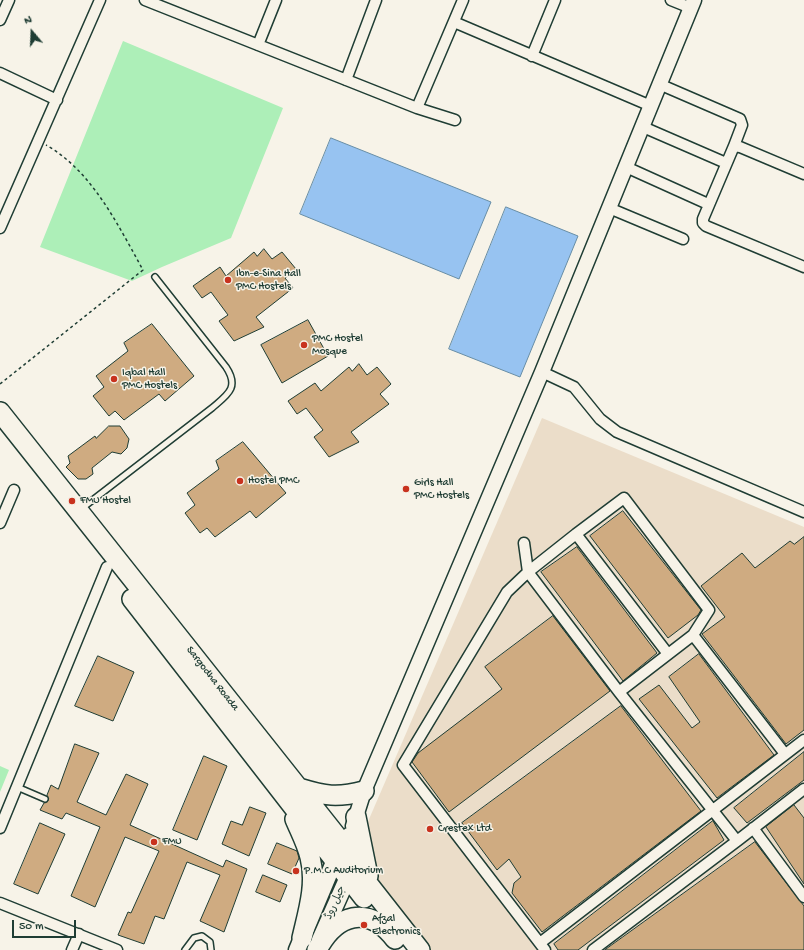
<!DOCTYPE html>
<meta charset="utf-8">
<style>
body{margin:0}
#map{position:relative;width:804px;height:950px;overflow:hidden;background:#f7f3e8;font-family:"Gochi Hand",sans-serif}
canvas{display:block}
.north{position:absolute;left:12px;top:12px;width:40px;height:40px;-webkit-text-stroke:3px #f7f3e8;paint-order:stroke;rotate:341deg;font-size:11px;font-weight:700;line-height:16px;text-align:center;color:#1f3d34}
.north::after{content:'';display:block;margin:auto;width:14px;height:18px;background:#1f3d34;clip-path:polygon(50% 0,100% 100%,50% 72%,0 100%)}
.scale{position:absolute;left:12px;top:920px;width:64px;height:18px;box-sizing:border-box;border:2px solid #1f3d34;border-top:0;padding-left:5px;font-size:12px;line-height:14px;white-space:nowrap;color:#1f3d34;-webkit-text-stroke:3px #f7f3e8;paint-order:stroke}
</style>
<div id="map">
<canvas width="804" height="950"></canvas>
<div class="north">N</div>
<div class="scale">50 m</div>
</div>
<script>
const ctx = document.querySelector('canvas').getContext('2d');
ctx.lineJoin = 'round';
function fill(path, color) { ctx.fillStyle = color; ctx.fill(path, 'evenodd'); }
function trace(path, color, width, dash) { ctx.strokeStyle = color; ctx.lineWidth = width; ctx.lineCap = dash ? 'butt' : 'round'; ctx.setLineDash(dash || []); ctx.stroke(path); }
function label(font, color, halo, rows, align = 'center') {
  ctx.font = font + ' "Gochi Hand","Playpen Sans Arabic",sans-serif'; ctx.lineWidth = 3; ctx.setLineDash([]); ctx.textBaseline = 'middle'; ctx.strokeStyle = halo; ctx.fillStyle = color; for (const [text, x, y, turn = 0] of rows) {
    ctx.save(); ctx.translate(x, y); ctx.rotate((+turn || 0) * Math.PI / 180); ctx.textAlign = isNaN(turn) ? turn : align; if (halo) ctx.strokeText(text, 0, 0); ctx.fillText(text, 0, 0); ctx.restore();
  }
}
const built = new Path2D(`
 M542,418L804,527V950H428L354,854Z`);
const green = new Path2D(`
 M123,41L283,108L231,238L162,267L132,281L40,247Z
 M0,766L9,770L0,792Z`);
const water = new Path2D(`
 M331,138L491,202L459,279L300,214Z
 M506,207L578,236L520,377L449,349Z`);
const building = new Path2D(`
 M264,249L272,259L282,252L296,269L285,278L293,288L256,317L264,327L234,341L219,321L228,315L211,292L202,298L193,286L220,267L226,276L254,252L257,256Z
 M308,320L328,356L282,383L261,345Z
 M152,324L194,376L165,401L159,394L124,420L115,411L109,416L93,396L104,387L96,376L128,351L124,343Z
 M359,364L367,375L377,367L391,384L380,394L389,404L351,432L359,442L329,457L314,437L323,430L306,408L297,414L288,401L315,383L321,391L349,367L352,371Z
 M109,426H120L129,439L127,448L121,454L112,452L92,468L93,474L86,479H78L66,467L70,463L68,456L95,436L96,438Z
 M243,442L286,493L256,518L250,511L215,537L207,528L200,533L185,513L195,505L187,493L219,469L216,461Z
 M623,511L701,610L698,615L668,638L590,536Z
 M804,537V730L786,744L702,634L725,617L701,586L742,553L755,568L790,541L794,544Z
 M577,547L657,653L623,681L541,572Z
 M553,616L610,691L449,812L412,762L418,753L502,689L485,667Z
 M699,654L774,755L717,798L639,699L659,685L692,728L700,722L669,677Z
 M98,656L134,672L113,721L75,706Z
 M621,706L701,811L542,932L512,893L514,883L521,877L509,859L497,870L462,823Z
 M75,744L99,753L77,802L106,815L126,774L148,784L130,825L223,867L226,860L247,869L224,932L200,921L220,875L187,862L164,919L155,916L144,944L118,935L128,912L131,913L159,851L125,837L95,907L71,896L100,827L66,813L62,819L40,810L44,803L48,801L47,795L51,785L58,789Z
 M804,752V780L747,823L734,808Z
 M204,756L227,766L197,840L173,830Z
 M794,805L804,818V884L766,827Z
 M250,807L266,813L249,856L222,844L231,821L242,825Z
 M713,821L724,840L578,950H558L554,944Z
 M40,823L65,834L38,894L14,884Z
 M755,842L804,906V950H605Z
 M277,843L297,851L299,858L292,874L268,864Z
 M263,875L287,885L280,902L256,892Z`);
const path = new Path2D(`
 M0,384L143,270C118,225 92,171 46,145`);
const lane = new Path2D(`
 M81,509L212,408C227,395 240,388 226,367L155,277
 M17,787L45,799
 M185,950L194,938L202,936L210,942L211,950`);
const street = new Path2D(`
 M145,0L417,108L463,0
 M671,0L691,8
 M0,20L9,0
 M454,22L651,106
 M258,45L276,0
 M532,56L555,0
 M0,73L57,100
 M346,80L376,0
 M659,84L740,119L742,125L734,146
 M417,108L455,120
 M643,127L726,163
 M626,167L708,204
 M804,174L740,147L734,146L703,219V223L706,226L804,267
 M609,208L683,239
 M0,228L100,0
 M542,372L574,387L600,419L617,432L804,512
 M0,523L14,490
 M576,534L528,572L619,692L737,841L593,950
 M524,543L528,572L507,592L403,765L545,950
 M668,654L576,534L624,498L709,610L693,635
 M619,692L693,635L785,754
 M0,828L107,567
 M753,828L804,897
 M737,841L804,789
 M0,903L117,950
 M540,943L804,740
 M72,950L79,934`);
const secondary = new Path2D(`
 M353,826L364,791L542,372L694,0`);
const primary = new Path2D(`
 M320,940L348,877V865
 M297,950L342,843L349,836`);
const highway = new Path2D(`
 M0,412L342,843L369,885L420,950
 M132,599L364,898
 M299,788C325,796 337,798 364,791
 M356,817L368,876
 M295,819C300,831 307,844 310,857C317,884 308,912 302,938
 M317,950C336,914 368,904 395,939`);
const markers = [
 [228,280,4,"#c8321e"],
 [304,345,4,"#c8321e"],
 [114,379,4,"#c8321e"],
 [240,481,4,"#c8321e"],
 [406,489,4,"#c8321e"],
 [72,501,4,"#c8321e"],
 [430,829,4,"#c8321e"],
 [154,842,4,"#c8321e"],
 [296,871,4,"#c8321e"],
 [364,925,4,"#c8321e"]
];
const poiNames = [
 ["Ibn-e-Sina Hall",236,274],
 ["PMC Hostels",236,287],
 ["PMC Hostel",312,339],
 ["Mosque",312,352],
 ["Iqbal Hall",122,373],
 ["PMC Hostels",122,386],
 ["Hostel PMC",248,481],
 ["Girls Hall",414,483],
 ["PMC Hostels",414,496],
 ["FMU Hostel",80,501],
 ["Crestex Ltd",438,829],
 ["FMU",162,842],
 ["P.M.C Auditorium",304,871],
 ["Afzal",372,919],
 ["Electronics",372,932]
];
const streetNames = [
 ["Sargodha Roada",212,679,52],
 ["جیل روڈ",336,903,-66]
];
fill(built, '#ebddc9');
fill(green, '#adefb8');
fill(water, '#97c3f1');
trace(water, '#678da5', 1);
fill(building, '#cfab81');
trace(building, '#1f3d34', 1);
trace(lane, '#1f3d34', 8);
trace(street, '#1f3d34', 13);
trace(secondary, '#1f3d34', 17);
trace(primary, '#1f3d34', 19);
trace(highway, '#1f3d34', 22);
trace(path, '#1f3d34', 1.5, [3, 3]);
trace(lane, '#f7f3e8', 5);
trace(street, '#f7f3e8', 10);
trace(secondary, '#f7f3e8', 14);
trace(primary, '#f7f3e8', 16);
trace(highway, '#f7f3e8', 19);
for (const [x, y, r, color] of markers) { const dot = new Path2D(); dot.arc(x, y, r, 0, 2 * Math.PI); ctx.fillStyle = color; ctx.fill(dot); trace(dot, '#f7f3e8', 1.5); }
label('11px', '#1f3d34', '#f7f3e8', poiNames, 'left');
label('11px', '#1f3d34', '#f7f3e8', streetNames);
</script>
